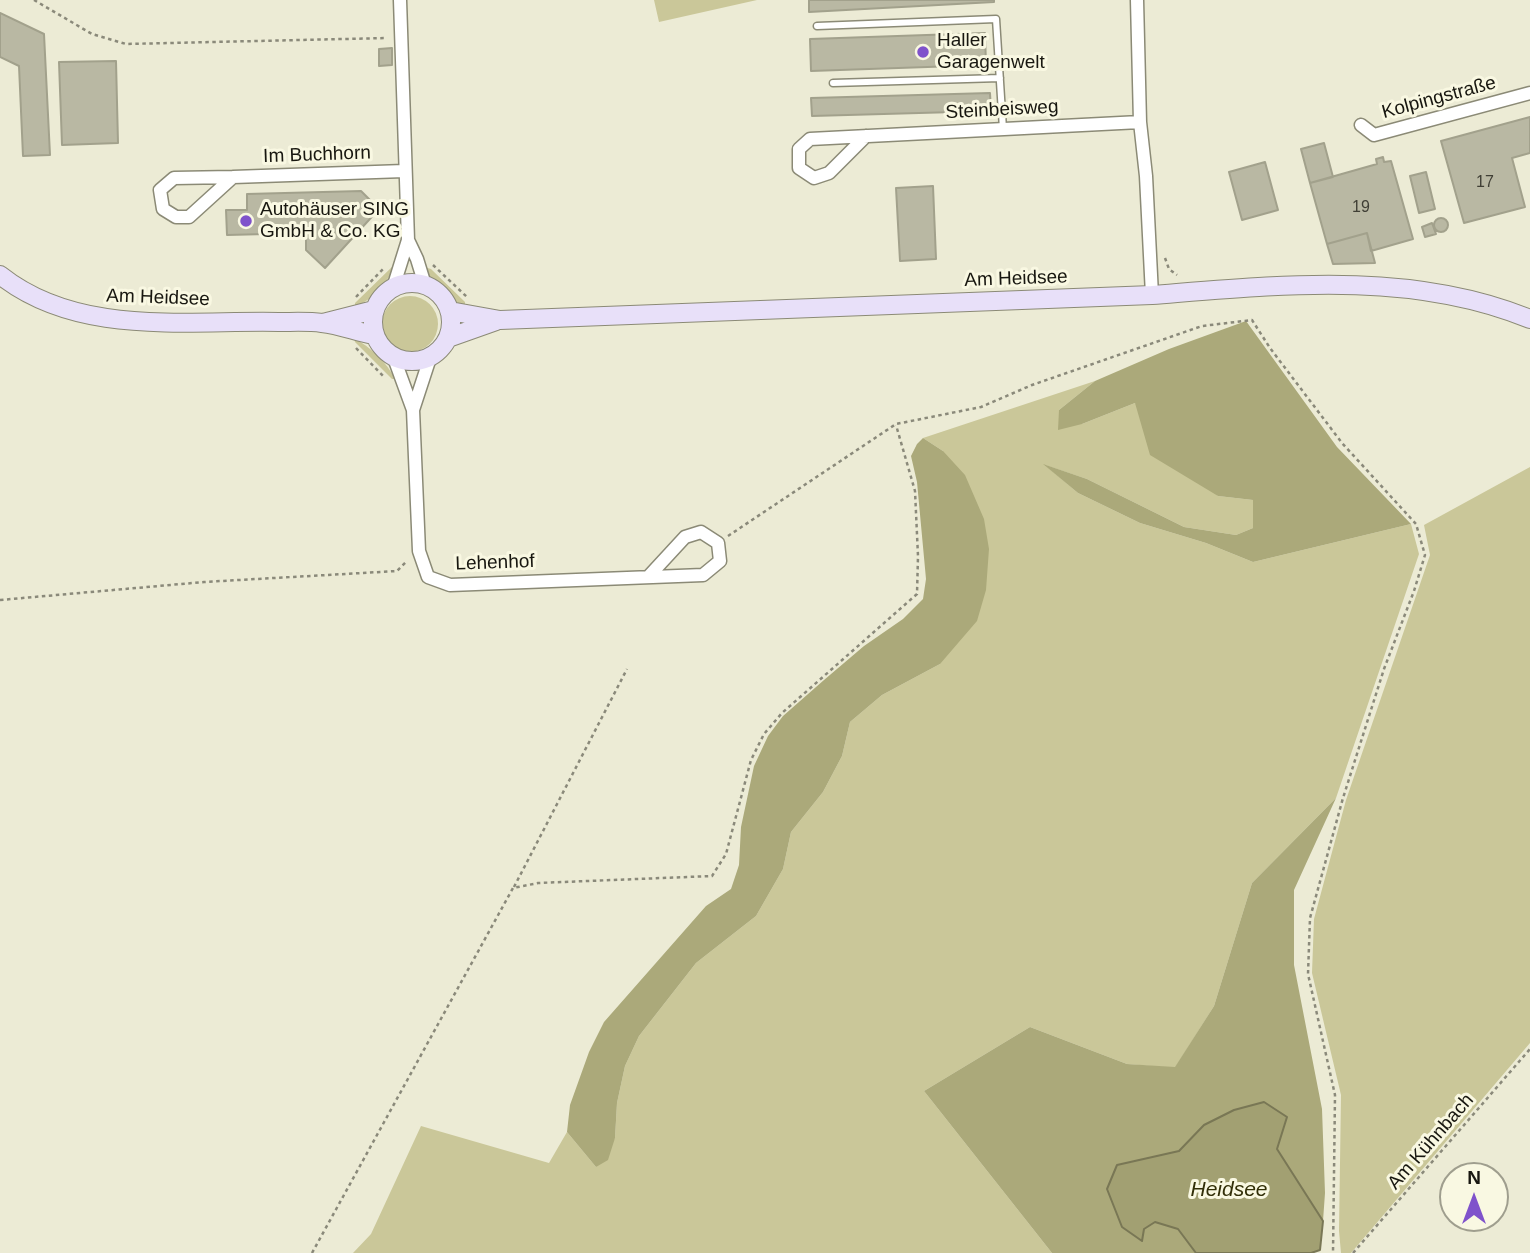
<!DOCTYPE html>
<meta charset="utf-8">
<style>
body{margin:0}
#map{position:relative;width:1530px;height:1253px;overflow:hidden;background:#ecebd5;font-family:Helvetica,sans-serif}
canvas{display:block}
.north{position:absolute;left:1439px;top:1162px;width:70px;height:70px;box-sizing:border-box;background:#f9f8e2;border:2px solid #9f9e8e;border-radius:50%;rotate:0deg;font-size:19px;font-weight:700;line-height:28px;text-align:center;color:#181710}
.north::after{content:'';display:block;margin:auto;width:24px;height:32px;background:#7f52cb;clip-path:polygon(50% 0,100% 100%,50% 72%,0 100%)}
</style>
<div id="map">
<canvas width="1530" height="1253"></canvas>
<div class="north">N</div>
</div>
<script>
const ctx = document.querySelector('canvas').getContext('2d');
ctx.lineJoin = 'round';
function fill(path, color) { ctx.fillStyle = color; ctx.fill(path, 'evenodd'); }
function trace(path, color, width, dash) { ctx.strokeStyle = color; ctx.lineWidth = width; ctx.lineCap = dash ? 'butt' : 'round'; ctx.setLineDash(dash || []); ctx.stroke(path); }
function label(font, color, halo, rows, align = 'center') {
  ctx.font = font + ' Helvetica,sans-serif'; ctx.lineWidth = 6; ctx.setLineDash([]); ctx.textBaseline = 'middle'; ctx.strokeStyle = halo; ctx.fillStyle = color; for (const [text, x, y, turn = 0] of rows) {
    ctx.save(); ctx.translate(x, y); ctx.rotate((+turn || 0) * Math.PI / 180); ctx.textAlign = isNaN(turn) ? turn : align; if (halo) ctx.strokeText(text, 0, 0); ctx.fillText(text, 0, 0); ctx.restore();
  }
}
const green = new Path2D(`
 M654,0H757L659,22Z
 M395,264C387,285 374,297 355,308V303Z
 M424,267L431,269L465,302V307C447,298 434,284 424,267Z
 M382 324a28 28 0 1 1 56 0a28 28 0 1 1-56 0Z
 M354,338C370,347 387,362 395,379H392L355,342Z
 M1095,381L1059,410L1082,424L1135,403L1218,496L1253,500V528L1236,535L1184,527L1087,479L1045,465L1078,493L1140,523L1206,543L1253,562L1411,524L1419,554L1336,798L1252,883L1214,1006L1175,1068L1127,1064L1030,1027L924,1091L1052,1253H353L371,1234L421,1126L549,1163L567,1132L596,1167L615,1138L617,1103L625,1066L639,1036L696,963L756,916L783,869L791,832L823,792L842,756L850,722L882,695L940,664L943,451L923,438Z
 M1530,467V1043L1351,1253H1341L1339,1231L1341,1095L1312,973L1314,919L1346,800L1430,555L1424,525Z`);
const forest = new Path2D(`
 M1246,321L1337,447L1411,524L1253,562L1206,543L1140,523L1078,493L1043,464L1087,479L1184,527L1236,535L1253,528V500L1218,496L1150,455L1135,403L1082,424L1058,430L1059,410L1095,381L1169,349Z
 M923,438L943,451L965,475L984,519L989,549L986,590L977,621L940,664L882,695L850,722L842,756L823,792L791,832L783,869L756,916L696,963L639,1036L625,1066L617,1103L615,1138L608,1160L596,1167L567,1132L570,1105L589,1052L604,1022L706,906L731,889L739,865L741,827L754,766L768,736L783,716L824,680L864,646L903,619L923,599L926,579L917,482L911,456L917,444Z
 M1336,798L1294,890V965L1322,1109L1325,1193L1323,1221L1277,1149L1234,1110L1204,1125L1179,1151L1116,1165L1142,1241L1143,1229L1155,1222L1178,1229L1196,1253H1052L924,1091L1030,1027L1127,1064L1175,1067L1214,1006L1252,883Z`);
const water = new Path2D(`
 M1264,1102L1287,1117L1277,1149L1323,1221L1320,1250L1311,1253H1196L1178,1229L1155,1222L1144,1229L1142,1241L1122,1227L1107,1189L1117,1165L1179,1151L1204,1125L1234,1110Z`);
const building = new Path2D(`
 M809,0H994V2L809,12Z
 M0,13L44,34L50,155L23,156L19,66L0,57Z
 M985,33L986,65L811,71L810,39Z
 M392,48V65L379,66V49Z
 M116,61L118,143L62,145L59,62Z
 M990,93L991,111L812,116L811,98Z
 M1530,117V153L1512,158L1525,207L1464,223L1441,141Z
 M1324,143L1333,177L1310,183L1301,149Z
 M1383,157L1384,162L1391,161L1413,239L1371,251L1367,233L1327,244L1310,183L1377,164L1376,159Z
 M1265,162L1278,210L1242,220L1229,172Z
 M1426,172L1435,209L1419,213L1410,176Z
 M933,186L936,259L900,261L896,188Z
 M361,191L379,209L325,268L306,250V233L227,235L226,210H247V194Z
 M1434 225a7 7 0 1 1 14 0a7 7 0 1 1-14 0Z
 M1432,223L1436,234L1425,237L1422,227Z
 M1367,233L1375,263L1333,264L1327,244Z`);
const path = new Path2D(`
 M34,0L92,34L126,44L387,38
 M1165,258L1169,269L1177,275
 M433,265L467,297
 M356,297L383,269
 M356,348L385,378
 M728,536L896,424L981,407L1032,385L1202,326L1252,320L1270,348L1342,443L1416,524L1425,555L1414,591L1384,669L1343,798L1310,918L1308,974L1335,1095L1333,1253
 M0,600L204,582L397,571L407,561
 M514,887L627,669
 M312,1253L513,888L538,883L712,876L726,854L751,760L764,734L782,713L917,594L918,556L915,491L896,425
 M1353,1253L1530,1049`);
const lane = new Path2D(`
 M817,26L996,19L1003,129
 M833,83L1000,78`);
const street = new Path2D(`
 M1137,0L1140,122L1146,176L1152,295
 M1361,125L1374,135L1530,93
 M866,136L829,173L814,178L799,168V149L810,139L1140,122
 M233,177L174,178L160,190L163,209L176,217H189L233,177L404,171
 M408,240L417,259L425,285
 M393,288L408,240L400,0
 M394,358L413,410L419,551L428,577L450,585L703,575L720,561L718,543L701,532L685,537L649,576
 M413,410L430,358`);
const secondary = new Path2D(`
 M0,275C78,337 186,320 279,322C293,322 308,321 322,323C340,325 357,332 374,335
 M373 322a39 39 0 1 1 78 0a39 39 0 1 1-78 0Z
 M450,311L500,320L1152,295C1278,285 1411,270 1530,319
 M323,323L374,310
 M448,338L496,321`);
const markers = [
 [923,52,7,"#7f52cb"],
 [246,221,7,"#7f52cb"]
];
const numberNames = [
 ["17",1485,183],
 ["19",1361,208]
];
const poiNames = [
 ["Haller",937,41],
 ["Garagenwelt",937,63],
 ["Autohäuser SING",260,210],
 ["GmbH & Co. KG",260,232]
];
const streetNames = [
 ["Kolpingstraße",1439,98,-15],
 ["Steinbeisweg",1002,110,-3],
 ["Im Buchhorn",317,155,-2],
 ["Am Heidsee",1016,279,-2],
 ["Am Heidsee",158,298,2],
 ["Lehenhof",495,563,-2],
 ["Am Kühnbach",1431,1142,-49]
];
const waterNames = [
 ["Heidsee",1229,1190]
];
fill(green, '#cac799');
fill(forest, '#aba97a');
fill(water, '#a2a072');
trace(water, '#797755', 2);
fill(building, '#b9b8a3');
trace(building, '#a2a18c', 2);
trace(lane, '#8b8a76', 9);
trace(street, '#8b8a76', 15);
trace(secondary, '#8b8a76', 20);
trace(path, '#8a897a', 2.5, [3.5, 3.5]);
trace(lane, '#fff', 6);
trace(street, '#fff', 12);
trace(secondary, '#e8e0f9', 18);
for (const [x, y, r, color] of markers) { const dot = new Path2D(); dot.arc(x, y, r, 0, 2 * Math.PI); ctx.fillStyle = color; ctx.fill(dot); trace(dot, '#f9f8e2', 2.5); }
label('16px', '#403f35', null, numberNames);
label('19px', '#181710', '#f9f8e2', poiNames, 'left');
label('19px', '#181710', '#f9f8e2', streetNames);
label('italic 21px', '#322f08', '#f9f8e2', waterNames);
</script>
